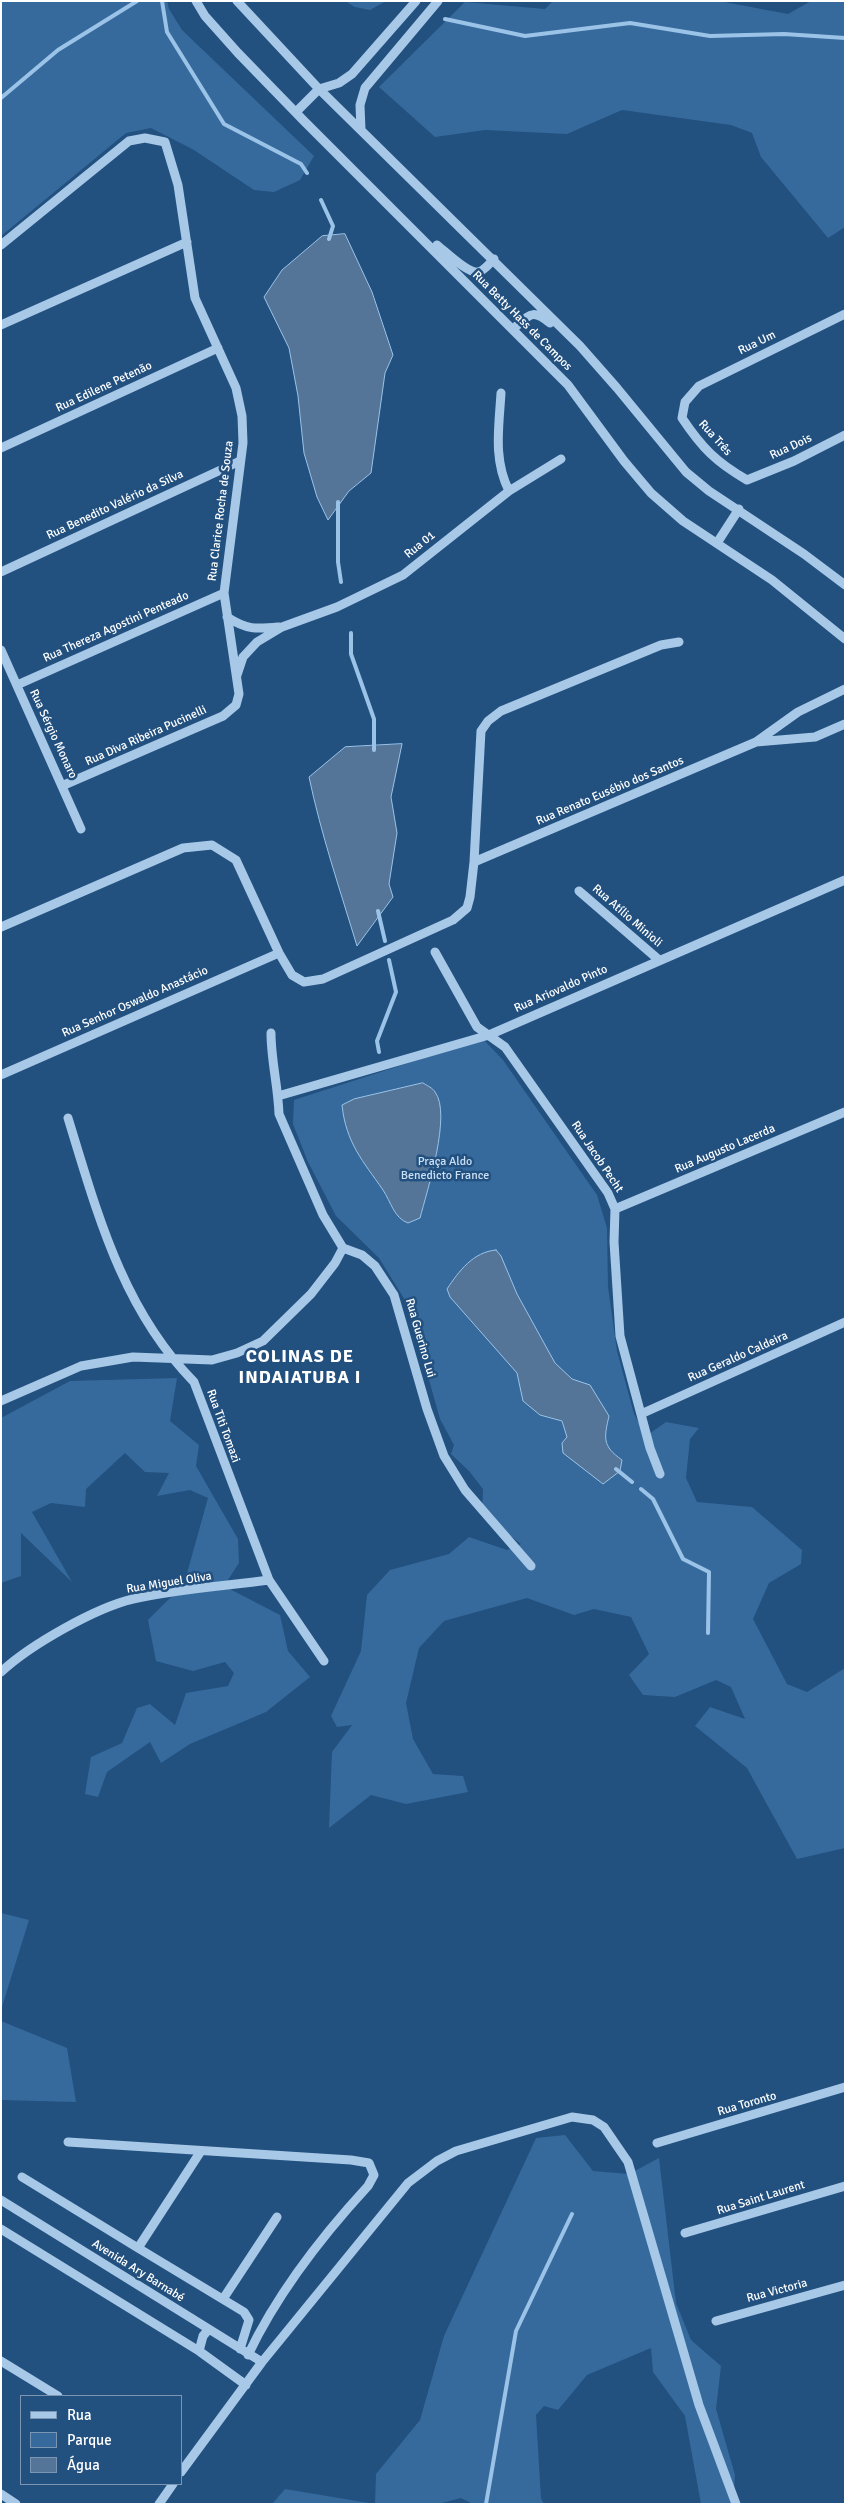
<!DOCTYPE html>
<html>
<head>
<meta charset="utf-8">
<style>
  body { margin:0 }
  #map { position:relative; width:846px; height:2505px; overflow:hidden; background:#22507f; font-family:Signika,sans-serif }
  canvas { display:block }
  .frame { position:absolute; inset:0; border:2px solid #fff; pointer-events:none }
  .legend { position:absolute; left:20px; top:2395px; width:162px; height:90px; box-sizing:border-box; background:#22507f; border:1px solid #7a96b2; margin:0; padding:6px 9px; list-style:none; font-size:15px; color:#fff }
  .legend li { display:flex; align-items:center; gap:10px; height:25px }
  .legend b { width:25px; border:1px solid #7a96b2 }
</style>
</head>
<body>
<div id="map">
<canvas width="846" height="2505"></canvas>
<div class="frame"></div>
<ul class="legend">
<li><b style="height:6px;background:#a7c8e7"></b>Rua</li>
<li><b style="height:14px;background:#366a9d"></b>Parque</li>
<li><b style="height:14px;background:#547598"></b>Água</li>
</ul>
</div>
<script>
const ctx = document.querySelector('canvas').getContext('2d');
ctx.lineJoin = 'round';
function paint(path, color) { ctx.fillStyle = color; ctx.fill(path, 'evenodd'); }
function stroke(path, color, width, dash) { ctx.strokeStyle = color; ctx.lineWidth = width; ctx.lineCap = dash ? 'butt' : 'round'; ctx.setLineDash(dash || []); ctx.stroke(path); }
function label(font, color, halo, rows, align = 'center') {
  ctx.font = font + ' Signika,sans-serif'; ctx.lineWidth = 5; ctx.setLineDash([]); ctx.textBaseline = 'middle'; ctx.strokeStyle = halo; ctx.fillStyle = color; for (const [text, x, y, turn = 0] of rows) {
    ctx.save(); ctx.translate(x, y); ctx.rotate((+turn || 0) * Math.PI / 180); ctx.textAlign = isNaN(turn) ? turn : align; if (halo) ctx.strokeText(text, 0, 0); ctx.fillText(text, 0, 0); ctx.restore();
  }
}
paint(new Path2D(`
  M 1,1 L 167,1 L 169,9 L 182,30 L 314,156 L 300,180 L 274,192 L 254,190 L 194,150 L 151,128 L 126,133 L 1,236 Z
  M 345,1 L 386,1 L 370,10 L 355,7 Z
  M 553,1 L 719,1 L 788,14 L 811,1 L 845,1 L 845,227 L 828,238 L 761,157 L 752,133 L 731,125 L 622,110 L 567,134 L 485,130 L 435,137 L 379,87 L 465,2 L 545,9 Z
  M 483,1039 L 503,1060 L 597,1195 L 607,1228 L 608,1287 L 617,1351 L 634,1414 L 646,1436 L 666,1422 L 699,1428 L 690,1439 L 686,1478 L 697,1502 L 752,1507 L 802,1550 L 801,1564 L 769,1583 L 753,1619 L 787,1684 L 807,1692 L 845,1668 L 845,1848 L 797,1859 L 747,1768 L 695,1726 L 710,1707 L 745,1719 L 731,1687 L 716,1680 L 675,1697 L 643,1695 L 629,1675 L 649,1654 L 631,1617 L 594,1609 L 574,1615 L 527,1598 L 444,1621 L 419,1648 L 406,1703 L 413,1739 L 433,1774 L 463,1776 L 468,1792 L 406,1804 L 371,1795 L 329,1828 L 332,1752 L 352,1725 L 337,1727 L 331,1716 L 361,1651 L 367,1595 L 390,1570 L 449,1554 L 469,1537 L 507,1550 L 521,1544 L 482,1514 L 483,1489 L 469,1471 L 451,1454 L 454,1445 L 440,1419 L 408,1305 L 379,1258 L 336,1216 L 308,1162 L 293,1124 L 294,1100 Z
  M 177,1378 L 170,1421 L 199,1445 L 196,1466 L 238,1539 L 239,1563 L 224,1586 L 280,1615 L 288,1651 L 310,1677 L 266,1712 L 190,1744 L 161,1763 L 150,1742 L 107,1772 L 98,1797 L 85,1794 L 91,1757 L 122,1743 L 137,1708 L 150,1704 L 175,1725 L 186,1693 L 228,1686 L 234,1673 L 225,1662 L 193,1671 L 156,1661 L 148,1620 L 184,1584 L 208,1498 L 190,1490 L 157,1496 L 169,1473 L 145,1472 L 125,1453 L 86,1489 L 85,1507 L 51,1503 L 32,1512 L 72,1582 L 21,1533 L 21,1576 L 1,1583 L 1,1418 L 70,1381 Z
  M 1,1913 L 29,1920 L 1,2010 Z
  M 1,2021 L 67,2048 L 76,2102 L 1,2100 Z
  M 565,2135 L 593,2171 L 629,2174 L 659,2158 L 676,2303 L 691,2340 L 721,2366 L 716,2409 L 735,2475 L 733,2504 L 701,2504 L 685,2416 L 653,2372 L 651,2348 L 587,2375 L 558,2410 L 544,2406 L 536,2415 L 541,2498 L 544,2504 L 473,2504 L 461,2498 L 438,2504 L 375,2504 L 376,2474 L 420,2420 L 444,2336 L 536,2138 Z
  M 285,2489 L 375,2504 L 272,2504 Z`), '#366a9d');
const water = new Path2D(`
  M 345,234 L 372,292 L 393,355 L 385,373 L 371,473 L 349,491 L 328,520 L 317,497 L 304,453 L 298,396 L 289,348 L 264,297 L 282,270 L 322,236 Z
  M 402,744 L 391,797 L 397,833 L 389,884 L 393,897 L 357,946 C 340,890 321,834 309,777 L 345,747 Z
  M 423,1083 C 426,1085 433,1088 435,1092 C 452,1114 427,1191 420,1218 L 408,1223 C 394,1218 391,1202 383,1190 C 363,1161 346,1143 342,1105 L 354,1099 Z
  M 496,1250 L 501,1256 L 517,1294 L 555,1363 L 572,1379 L 590,1385 L 609,1416 C 604,1438 602,1446 622,1460 L 620,1471 L 603,1484 L 563,1453 L 562,1443 L 567,1437 L 562,1421 L 540,1415 L 523,1401 L 517,1373 L 450,1297 L 447,1289 C 459,1271 473,1252 496,1250 Z`);
paint(water, '#547598');
stroke(water, '#9bc3e8', 1);
stroke(new Path2D(`
  M 162,1 L 167,32 L 224,124 L 301,164 L 307,173
  M 445,19 L 525,36 L 630,23 L 710,36 L 784,34 L 845,38
  M 1,98 L 58,50 L 137,1
  M 321,200 L 333,226 L 329,239
  M 338,502 L 338,562 L 341,582
  M 351,633 L 351,654 L 374,719 L 374,750
  M 378,911 L 385,941
  M 379,1052 L 377,1041 L 396,992 L 389,960
  M 616,1469 L 632,1482
  M 641,1489 L 653,1499 L 683,1559 L 709,1572 L 708,1633
  M 486,2504 L 516,2331 L 572,2214`), '#9bc3e8', 4);
stroke(new Path2D(`
  M 196,1 L 205,16 L 238,53 L 304,121 L 568,385 L 624,461 L 651,493 L 683,521 L 772,580 L 845,639
  M 237,1 L 319,89 L 580,346 L 617,388 L 686,472 L 709,491 L 804,554 L 845,585
  M 296,112 L 319,89 L 339,83 L 352,74 L 416,1
  M 361,130 L 360,105 L 365,88 L 438,1
  M 1,245 L 129,141 L 145,138 L 165,142 L 178,185 L 195,298 L 236,388 L 242,416 L 243,443 L 224,593 L 239,694 L 236,705 L 223,716 L 64,785
  M 437,245 C 446,252 468,274 478,272 C 484,271 489,264 494,259
  M 845,314 L 699,386 L 685,402 L 682,418 C 702,448 716,462 747,480 L 794,461 L 845,435
  M 1,325 L 187,242
  M 513,329 C 530,315 531,308 550,323
  M 501,393 C 499,427 493,459 509,491
  M 1,448 L 218,348
  M 717,543 L 739,509
  M 1,572 L 240,461
  M 227,617 C 247,630 256,629 279,627
  M 1,650 L 81,829
  M 237,675 L 243,657 L 257,642 L 282,627 L 337,607 L 403,575 L 509,491 L 561,459
  M 17,685 L 224,593
  M 756,742 L 815,737 L 845,724
  M 474,862 L 756,742 L 798,712 L 845,689
  M 579,891 L 659,960
  M 1,927 L 183,848 L 212,845 L 236,860 L 279,953 L 292,975 L 304,982 L 323,979 L 453,920 L 467,908 L 470,897 L 474,862 L 481,731 L 488,721 L 501,711 L 661,645 L 679,642
  M 435,952 L 477,1027 L 505,1047 L 608,1193 L 615,1209 L 614,1242 L 620,1336 L 650,1448 L 660,1474
  M 271,1033 C 271,1060 278,1086 279,1114 L 323,1215 L 343,1248 L 362,1255 L 375,1266 L 394,1295 L 427,1409 L 444,1456 L 465,1490 L 531,1566
  M 1,1075 L 279,953
  M 278,1096 L 489,1035 L 845,880
  M 68,1118 C 97,1212 122,1309 194,1382 L 269,1580 L 324,1661
  M 615,1209 L 845,1112
  M 1,1401 L 81,1366 L 133,1357 L 212,1360 L 237,1353 L 263,1341 L 311,1294 L 335,1263 L 343,1248
  M 641,1414 L 845,1322
  M 1,1672 C 30,1645 95,1608 133,1599 C 177,1589 224,1586 269,1580
  M 68,2142 L 351,2160 L 369,2163 L 374,2175 L 368,2186 C 321,2237 278,2292 248,2355
  M 657,2143 L 845,2087
  M 201,2151 L 138,2248 L 244,2312 L 249,2320 L 240,2349
  M 22,2177 L 138,2248
  M 1,2200 L 262,2362
  M 1,2229 L 199,2351 L 246,2385
  M 685,2233 L 845,2186
  M 223,2299 L 277,2217
  M 716,2321 L 845,2285
  M 199,2351 L 203,2336 L 208,2330
  M 1,2361 L 58,2396
  M 181,2472 L 262,2362 L 408,2183 L 437,2161 L 456,2151 L 572,2117 L 593,2120 L 604,2127 L 628,2162 L 699,2405 L 736,2504
  M 1,2494 L 16,2504
  M 159,2504 L 173,2484`), '#a7c8e7', 9);
label('12px', '#fff', '#22507f', [
  ["Rua Betty Hass de Campos",522,321,45],
  ["Rua Um",757,343,-26],
  ["Rua Edilene Petenão",104,387,-25],
  ["Rua Três",715,438,48],
  ["Rua Dois",791,447,-25],
  ["Rua Benedito Valério da Silva",115,505,-25],
  ["Rua Clarice Rocha de Souza",221,511,-83],
  ["Rua 01",420,545,-39],
  ["Rua Thereza Agostini Penteado",116,627,-24],
  ["Rua Sérgio Monaro",53,734,65],
  ["Rua Diva Ribeira Pucinelli",146,736,-24],
  ["Rua Renato Eusébio dos Santos",610,791,-23],
  ["Rua Atílio Minioli",627,916,41],
  ["Rua Ariovaldo Pinto",561,989,-24],
  ["Rua Senhor Oswaldo Anastácio",135,1002,-24],
  ["Rua Augusto Lacerda",725,1149,-23],
  ["Rua Jacob Pecht",597,1157,56],
  ["Rua Guerino Lui",420,1338,74],
  ["Rua Geraldo Caldeira",738,1357,-24],
  ["Rua Titi Tomazi",223,1426,70],
  ["Rua Miguel Oliva",169,1583,-9],
  ["Rua Toronto",747,2104,-16],
  ["Rua Saint Laurent",761,2198,-17],
  ["Avenida Ary Barnabé",138,2271,32],
  ["Rua Victoria",777,2291,-15]
]);
label('12px', '#cbe0f5', '#22507f', [
  ["Praça Aldo",445,1162],
  ["Benedicto France",445,1176]
]);
ctx.letterSpacing = '1px';
label('bold 18px', '#fff', '#22507f', [
  ["COLINAS DE",300,1357],
  ["INDAIATUBA I",300,1378]
]);
ctx.letterSpacing = '0px';
</script>
</body>
</html>
